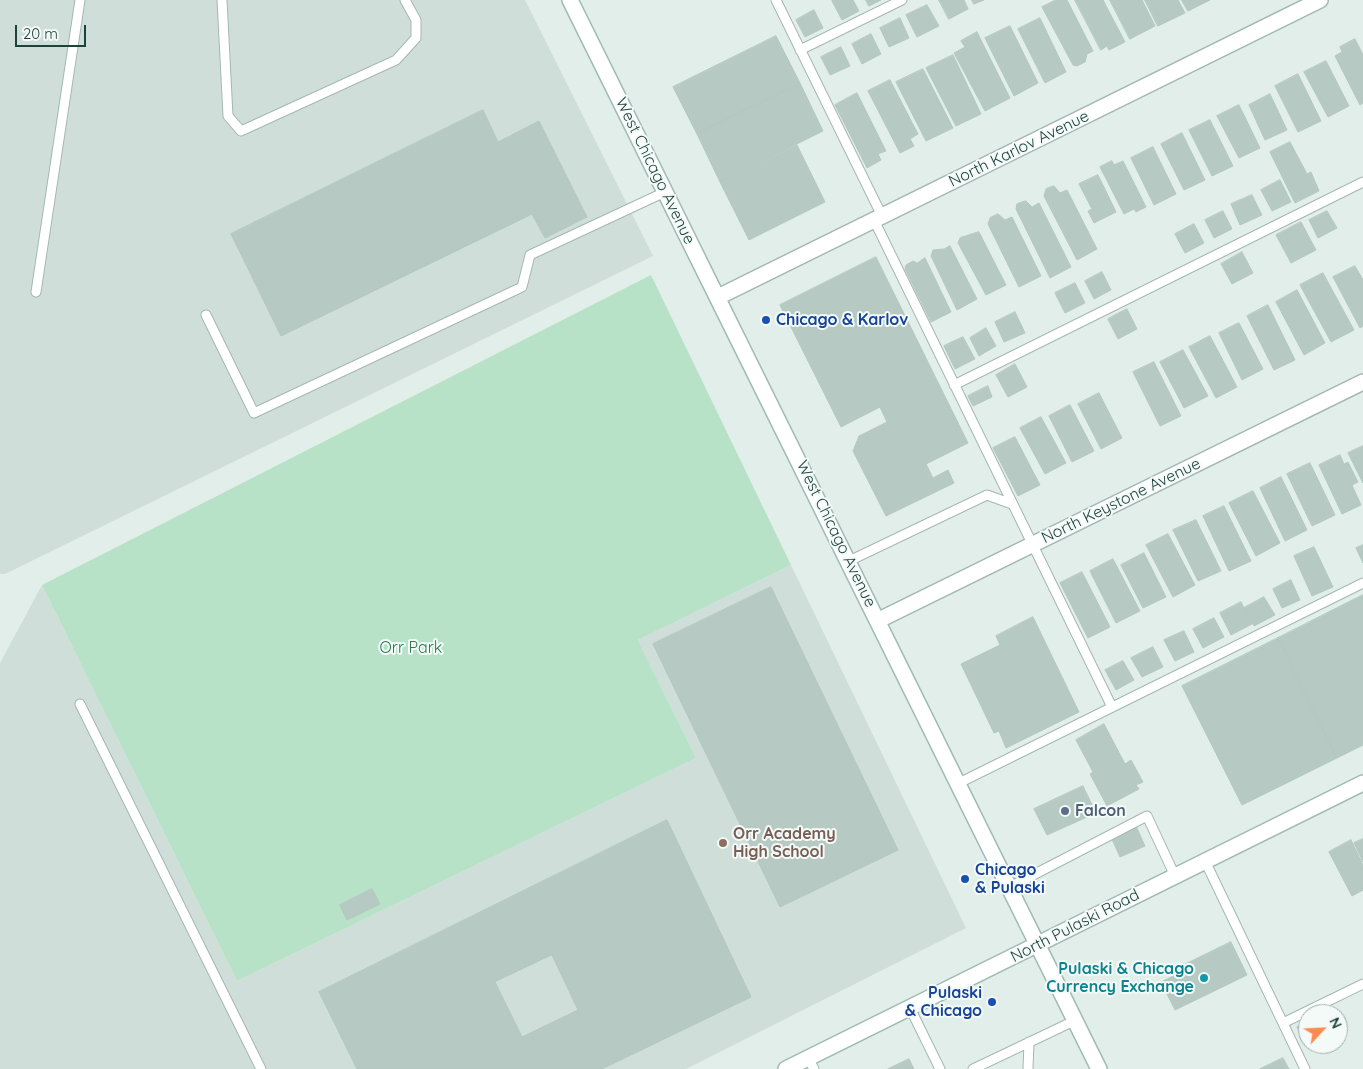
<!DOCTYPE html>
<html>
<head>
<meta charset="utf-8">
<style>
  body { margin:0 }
  #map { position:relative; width:1363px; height:1069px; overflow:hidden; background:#e2eee9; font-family:Quicksand,sans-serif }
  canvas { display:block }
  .north { position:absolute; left:1298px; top:1004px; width:50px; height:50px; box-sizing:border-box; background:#f3faf7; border:1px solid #9eb0ac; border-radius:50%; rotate:65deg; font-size:14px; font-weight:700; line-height:20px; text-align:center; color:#1f413b }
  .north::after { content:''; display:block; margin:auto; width:18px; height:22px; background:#ff894f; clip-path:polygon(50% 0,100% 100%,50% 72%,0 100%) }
  .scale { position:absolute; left:15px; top:25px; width:71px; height:22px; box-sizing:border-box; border:2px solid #1f413b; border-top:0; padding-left:6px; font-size:15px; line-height:18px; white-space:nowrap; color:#1f413b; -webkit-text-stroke:4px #f3faf7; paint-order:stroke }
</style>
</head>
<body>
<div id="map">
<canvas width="1363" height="1069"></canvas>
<div class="north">N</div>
<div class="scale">20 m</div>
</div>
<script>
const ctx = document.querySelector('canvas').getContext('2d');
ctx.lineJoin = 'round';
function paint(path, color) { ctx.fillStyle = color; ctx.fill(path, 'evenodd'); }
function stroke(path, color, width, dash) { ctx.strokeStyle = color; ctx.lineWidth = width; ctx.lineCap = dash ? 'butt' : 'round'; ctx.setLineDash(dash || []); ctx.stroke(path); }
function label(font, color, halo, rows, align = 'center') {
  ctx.font = font + ' Quicksand,sans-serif'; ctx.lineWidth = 4; ctx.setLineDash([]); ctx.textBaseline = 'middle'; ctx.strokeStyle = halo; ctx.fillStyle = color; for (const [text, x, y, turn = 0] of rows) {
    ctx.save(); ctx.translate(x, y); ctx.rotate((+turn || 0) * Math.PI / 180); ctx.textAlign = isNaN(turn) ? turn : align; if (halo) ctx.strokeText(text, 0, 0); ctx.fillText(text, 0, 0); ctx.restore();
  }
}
paint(new Path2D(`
  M 0,0 L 525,0 L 653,256 L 5,574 L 0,574 Z
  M 791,565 L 966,928 L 686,1069 L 0,1069 L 0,663 L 42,585 L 237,981 L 696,758 L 638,640 Z`), '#d0ded9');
paint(new Path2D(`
  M 651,275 L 791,565 L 638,640 L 696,758 L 237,981 L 42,585 Z`), '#b8e2c7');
const building = new Path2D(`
  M 835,0 L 853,0 L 859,11 L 842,20 L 832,1 Z
  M 866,0 L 881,0 L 869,6 Z
  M 939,0 L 964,0 L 968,9 L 949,19 Z
  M 972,0 L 984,0 L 974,4 Z
  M 1056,0 L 1067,0 L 1093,51 L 1087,54 L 1085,62 L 1077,66 L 1073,65 L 1042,7 Z
  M 1075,0 L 1103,0 L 1125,42 L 1109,50 L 1107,46 L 1101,50 Z
  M 1110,0 L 1142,0 L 1155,26 L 1130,39 Z
  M 1145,0 L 1178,0 L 1185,13 L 1158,26 Z
  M 1182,0 L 1210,0 L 1188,11 Z
  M 927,5 L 939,26 L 917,37 L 906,15 Z
  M 814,10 L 823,28 L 805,37 L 796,20 Z
  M 900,18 L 909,38 L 889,47 L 880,28 Z
  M 1040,18 L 1066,72 L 1045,83 L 1018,29 Z
  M 1010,26 L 1038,83 L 1014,96 L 985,38 Z
  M 977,32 L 1010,98 L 985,111 L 954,53 L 965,47 L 961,41 Z
  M 871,34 L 881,54 L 862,64 L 852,44 Z
  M 776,36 L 800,83 L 697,134 L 673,87 Z
  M 1355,39 L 1363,55 L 1363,103 L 1360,105 L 1335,56 L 1342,52 L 1340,47 Z
  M 841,47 L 850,66 L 830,75 L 821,57 Z
  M 953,55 L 981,114 L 956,126 L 926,68 Z
  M 1326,61 L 1349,106 L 1328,117 L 1304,72 Z
  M 923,69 L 953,128 L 926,141 L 896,82 Z
  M 1298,74 L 1321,121 L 1298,132 L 1275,86 Z
  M 890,80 L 918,134 L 910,139 L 914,146 L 900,153 L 868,91 Z
  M 800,83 L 823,131 L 720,182 L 697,134 Z
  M 857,93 L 886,151 L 878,154 L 881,160 L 867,168 L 835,105 Z
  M 1270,94 L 1287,130 L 1265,140 L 1249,105 Z
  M 1239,105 L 1260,148 L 1239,158 L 1217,116 Z
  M 483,110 L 498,142 L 539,121 L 587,217 L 545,238 L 532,214 L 281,336 L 231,234 Z
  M 1210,120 L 1233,166 L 1212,176 L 1189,130 Z
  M 1182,133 L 1205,180 L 1184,190 L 1161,144 Z
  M 1290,142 L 1307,174 L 1311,172 L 1319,191 L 1295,203 L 1270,152 Z
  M 797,145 L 825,202 L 749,240 L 720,182 Z
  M 1153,147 L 1176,194 L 1154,205 L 1131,158 Z
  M 1112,161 L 1114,165 L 1123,161 L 1146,207 L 1136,212 L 1134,209 L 1124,214 L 1100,167 Z
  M 1098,175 L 1116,212 L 1094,223 L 1088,211 L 1092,209 L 1079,184 Z
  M 1280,180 L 1291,202 L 1272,211 L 1261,190 Z
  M 1054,186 L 1060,193 L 1067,190 L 1097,249 L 1077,260 L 1044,196 L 1046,189 Z
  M 1252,195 L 1262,215 L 1240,225 L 1231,204 Z
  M 1026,201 L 1032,207 L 1039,203 L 1071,267 L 1050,278 L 1016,209 L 1017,204 Z
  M 1223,211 L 1232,229 L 1214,238 L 1205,220 Z
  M 1327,211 L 1337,228 L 1318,238 L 1309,220 Z
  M 998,214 L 1005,220 L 1012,217 L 1041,276 L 1019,287 L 988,224 L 990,218 Z
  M 1301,222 L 1316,250 L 1291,263 L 1276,235 Z
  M 1194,224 L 1204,243 L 1185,253 L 1175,234 Z
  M 979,232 L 1006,285 L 986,295 L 958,243 L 960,238 Z
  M 950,246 L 977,299 L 957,310 L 931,256 L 933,250 L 944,249 Z
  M 1242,252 L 1253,273 L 1232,284 L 1221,264 Z
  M 876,257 L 968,443 L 926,464 L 933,478 L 948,470 L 954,483 L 886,516 L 853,451 L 859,436 L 887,422 L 880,407 L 841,427 L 780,305 Z
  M 925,258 L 951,312 L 931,322 L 905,269 L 906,265 L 913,261 L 917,263 Z
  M 1355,266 L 1363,280 L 1363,326 L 1360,328 L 1333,277 Z
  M 1102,272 L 1111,290 L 1094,299 L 1085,281 Z
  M 1323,273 L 1354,330 L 1331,342 L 1300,285 Z
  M 1075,283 L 1085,303 L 1065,313 L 1055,293 Z
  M 1297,290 L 1325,343 L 1304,355 L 1276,302 Z
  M 1268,305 L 1295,360 L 1274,370 L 1247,316 Z
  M 1127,309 L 1137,329 L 1118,339 L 1108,319 Z
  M 1015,312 L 1025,333 L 1004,342 L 995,322 Z
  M 1239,323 L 1263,369 L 1242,380 L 1219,333 Z
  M 986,328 L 996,346 L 979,356 L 970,338 Z
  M 1210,336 L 1237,387 L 1216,398 L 1189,347 Z
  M 963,337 L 975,359 L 955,369 L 944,346 Z
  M 1183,350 L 1208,396 L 1184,408 L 1160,362 Z
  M 1154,362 L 1181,416 L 1160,426 L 1133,372 Z
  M 1015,364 L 1027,387 L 1008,397 L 996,375 Z
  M 988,386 L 992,397 L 973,406 L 968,396 Z
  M 1099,393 L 1122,438 L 1101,449 L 1078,404 Z
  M 1070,405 L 1094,451 L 1072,462 L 1049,416 Z
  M 1041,417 L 1066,463 L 1045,474 L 1020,428 Z
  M 1015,437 L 1040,485 L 1018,496 L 993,448 Z
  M 1363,446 L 1363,483 L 1348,453 Z
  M 1340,455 L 1344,464 L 1348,462 L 1358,482 L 1352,485 L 1361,505 L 1342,514 L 1319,465 Z
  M 1310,463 L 1335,515 L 1312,526 L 1287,474 Z
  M 1281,477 L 1307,530 L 1285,541 L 1260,488 Z
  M 1253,491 L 1280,543 L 1256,556 L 1229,503 Z
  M 1224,506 L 1251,561 L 1229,571 L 1203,516 Z
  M 1196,520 L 1221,571 L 1198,581 L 1173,530 Z
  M 1168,534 L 1195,585 L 1173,597 L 1146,545 Z
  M 1363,545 L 1363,563 L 1356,548 Z
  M 1314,547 L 1333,587 L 1312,596 L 1294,556 Z
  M 1144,553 L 1166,597 L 1143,608 L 1121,565 Z
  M 1113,559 L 1140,611 L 1116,623 L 1090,571 Z
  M 1082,572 L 1110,627 L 1088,638 L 1060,583 Z
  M 1291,580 L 1300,600 L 1282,608 L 1273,589 Z
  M 771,587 L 898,850 L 780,907 L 653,644 Z
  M 1363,595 L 1363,745 L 1337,758 L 1278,638 Z
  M 1264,597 L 1275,615 L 1254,626 L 1244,608 Z
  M 1241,602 L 1252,624 L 1231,635 L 1220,613 Z
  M 1033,617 L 1079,712 L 1006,748 L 999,731 L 994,733 L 961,664 L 1000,645 L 996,636 Z
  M 1214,618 L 1224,637 L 1203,648 L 1193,629 Z
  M 1184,631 L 1194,652 L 1175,661 L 1164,640 Z
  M 1278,638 L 1337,758 L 1242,805 L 1182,686 Z
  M 1153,647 L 1163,667 L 1142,677 L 1131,658 Z
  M 1123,661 L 1134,680 L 1116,690 L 1105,670 Z
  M 1104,724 L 1125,764 L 1131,760 L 1143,782 L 1136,785 L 1139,789 L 1107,806 L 1090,774 L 1093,772 L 1076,740 Z
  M 1083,786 L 1096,813 L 1047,835 L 1034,809 Z
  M 667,820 L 751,997 L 602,1069 L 357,1069 L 319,992 ZM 552,955 L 578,1010 L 522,1037 L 495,982 Z
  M 1136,826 L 1145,846 L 1120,857 L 1111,837 Z
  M 1363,839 L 1363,862 L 1354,843 Z
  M 1351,840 L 1363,865 L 1363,890 L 1352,896 L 1329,852 Z
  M 372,889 L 380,904 L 347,920 L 340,905 Z
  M 1231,942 L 1247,975 L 1175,1010 L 1161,982 L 1184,971 L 1184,965 Z
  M 1308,1022 L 1308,1038 L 1303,1040 L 1297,1027 Z
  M 1283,1058 L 1289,1069 L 1260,1069 Z
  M 909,1059 L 914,1069 L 888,1069 Z`);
paint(building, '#b7c9c3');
stroke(building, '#b3c8c1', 1);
const service = new Path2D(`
  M 222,0 L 228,116 L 241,131 L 396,60 L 416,38 L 416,20 L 405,0
  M 776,0 L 882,216
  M 800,50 L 902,0
  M 874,220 L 1112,707
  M 36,292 L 80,0
  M 206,315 L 254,413 L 522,287 L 530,255 L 665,192
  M 954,385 L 1363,182
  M 849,561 L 987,495 L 1012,504
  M 80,704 L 261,1069
  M 959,783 L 1363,583
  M 1205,861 L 1305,1069
  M 1010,887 L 1147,816 L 1175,876
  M 910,1008 L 940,1069
  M 1283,1023 L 1363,984
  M 808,1058 L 814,1069
  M 973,1069 L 1076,1020
  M 1028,1069 L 1029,1042`);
const minor = new Path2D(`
  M 718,297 L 1320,0
  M 879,620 L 1363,382`);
const secondary = new Path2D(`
  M 570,0 L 1099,1069
  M 786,1069 L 1363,783`);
stroke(service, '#a4b7b1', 11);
stroke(minor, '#a4b7b1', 18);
stroke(secondary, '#9fbbb3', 18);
stroke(service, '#fff', 9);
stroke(minor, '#fff', 15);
stroke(secondary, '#fff', 15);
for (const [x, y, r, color] of [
  [766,320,5,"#1a4fb4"],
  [1065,811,5,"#5c6f8a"],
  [723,843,5,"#8d6e63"],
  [965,879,5,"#1a4fb4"],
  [1204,978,5,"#0f9aa8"],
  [992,1002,5,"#1a4fb4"]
]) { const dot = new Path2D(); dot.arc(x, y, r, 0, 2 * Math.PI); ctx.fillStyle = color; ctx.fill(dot); stroke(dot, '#f3faf7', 2); }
label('16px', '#1f413b', '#f3faf7', [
  ["North Karlov Avenue",1019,149,-26],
  ["West Chicago Avenue",655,171,64],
  ["North Keystone Avenue",1121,501,-26],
  ["West Chicago Avenue",836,534,64],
  ["North Pulaski Road",1075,926,-27]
]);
label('bold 16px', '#164399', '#f3faf7', [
  ["Chicago & Karlov",776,320],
  ["Chicago",975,870],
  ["& Pulaski",975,888],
  ["Pulaski",982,993,"right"],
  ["& Chicago",982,1011,"right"]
], 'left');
label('16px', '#247d4e', '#f3faf7', [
  ["Orr Park",411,648]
]);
label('bold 16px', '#4e5e75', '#f3faf7', [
  ["Falcon",1075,811]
], 'left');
label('bold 16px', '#785e54', '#f3faf7', [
  ["Orr Academy",733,834],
  ["High School",733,852]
], 'left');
label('bold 16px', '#0d838f', '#f3faf7', [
  ["Pulaski & Chicago",1194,969],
  ["Currency Exchange",1194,987]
], 'right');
</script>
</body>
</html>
